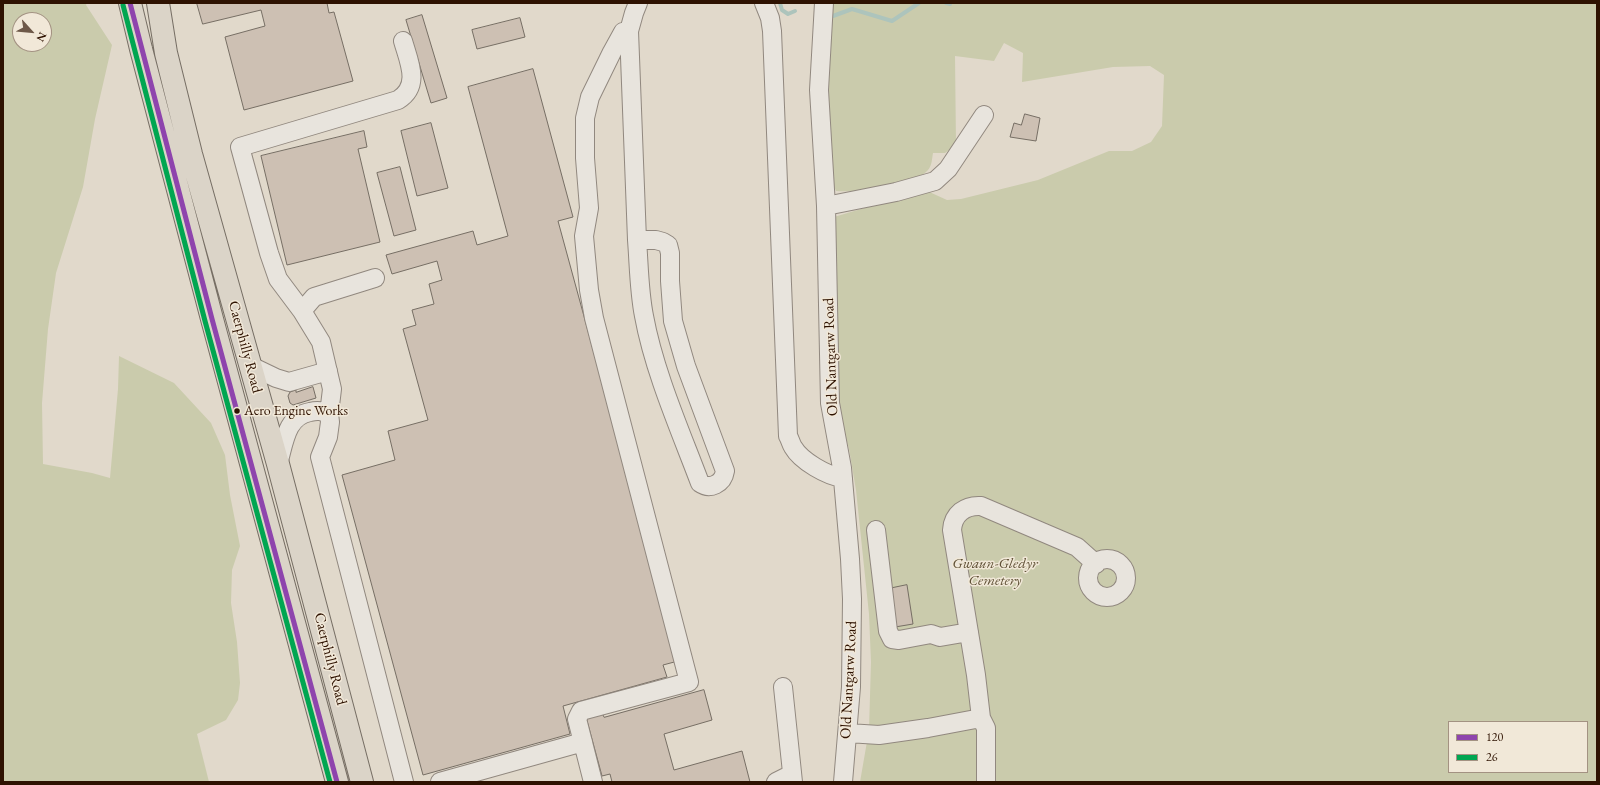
<!DOCTYPE html>
<html>
<head>
<meta charset="utf-8">
<style>
  body { margin:0 }
  #map { position:relative; width:1600px; height:785px; overflow:hidden; background:#e1d9cb; font-family:"EB Garamond",serif }
  canvas { display:block }
  .frame { position:absolute; inset:0; border:4px solid #2e1201; pointer-events:none }
  .legend { position:absolute; left:1448px; top:721px; width:140px; height:52px; box-sizing:border-box; background:#f1e8d8; border:1px solid #a39282; margin:0; padding:5px 7px; list-style:none; font-size:12px; color:#2e1201 }
  .legend li { display:flex; align-items:center; gap:8px; height:20px }
  .legend b { width:20px; border:1px solid #a39282 }
  .north { position:absolute; left:12px; top:12px; width:40px; height:40px; box-sizing:border-box; background:#f1e8d8; border:1px solid #a39282; border-radius:50%; rotate:117deg; font-size:11px; font-weight:700; line-height:16px; text-align:center; color:#2e1201 }
  .north::after { content:''; display:block; margin:auto; width:14px; height:18px; background:#6d5848; clip-path:polygon(50% 0,100% 100%,50% 72%,0 100%) }
</style>
</head>
<body>
<div id="map">
<canvas width="1600" height="785"></canvas>
<div class="frame"></div>
<ul class="legend">
<li><b style="height:5px;background:#8e44ad"></b>120</li>
<li><b style="height:5px;background:#00a651"></b>26</li>
</ul>
<div class="north">N</div>
</div>
<script>
const ctx = document.querySelector('canvas').getContext('2d');
ctx.lineJoin = 'round';
function paint(path, color) { ctx.fillStyle = color; ctx.fill(path, 'evenodd'); }
function stroke(path, color, width, dash) { ctx.strokeStyle = color; ctx.lineWidth = width; ctx.lineCap = dash ? 'butt' : 'round'; ctx.setLineDash(dash || []); ctx.stroke(path); }
function label(font, color, halo, rows, align = 'center') {
  ctx.font = font + ' "EB Garamond",serif'; ctx.lineWidth = 3; ctx.setLineDash([]); ctx.textBaseline = 'middle'; ctx.strokeStyle = halo; ctx.fillStyle = color; for (const [text, x, y, turn = 0] of rows) {
    ctx.save(); ctx.translate(x, y); ctx.rotate((+turn || 0) * Math.PI / 180); ctx.textAlign = isNaN(turn) ? turn : align; if (halo) ctx.strokeText(text, 0, 0); ctx.fillText(text, 0, 0); ctx.restore();
  }
}
paint(new Path2D(`
  M 3,3 L 87,3 L 86,5 L 112,45 L 95,119 L 83,187 L 56,273 L 48,329 L 42,403 L 43,464 L 92,473 L 110,478 L 118,389 L 119,356 L 174,383 L 211,423 L 225,455 L 230,495 L 240,546 L 232,570 L 231,603 L 237,642 L 240,683 L 238,700 L 226,720 L 197,734 L 209,782 L 3,782 ZM 20,20 L 44,20 L 44,44 L 20,44 Z
  M 833,3 L 1597,3 L 1597,782 L 860,782 L 869,730 L 871,662 L 869,614 L 856,490 L 849,449 L 839,412 L 835,360 L 834,217 L 925,190 L 947,200 L 961,199 L 1038,180 L 1109,151 L 1132,151 L 1151,142 L 1162,126 L 1164,75 L 1150,66 L 1113,67 L 1022,82 L 1023,53 L 1004,43 L 994,61 L 955,56 L 956,145 L 945,153 L 933,153 C 932,158 932,166 928,170 C 915,186 857,193 836,191 L 832,182 L 826,88 ZM 1449,722 L 1587,722 L 1587,772 L 1449,772 Z`), '#cacbac');
stroke(new Path2D(`
  M 780,3 L 782,10 L 788,14 L 795,11
  M 946,3 L 950,4
  M 833,16 L 852,9 L 892,21 L 919,3`), '#adc4bc', 4);
const building = new Path2D(`
  M 197,3 L 327,3 L 329,13 L 334,12 L 353,81 L 244,110 L 225,37 L 265,26 L 261,10 L 203,24 Z
  M 422,15 L 447,98 L 431,103 L 406,20 Z
  M 520,18 L 525,37 L 477,49 L 472,30 Z
  M 533,69 L 573,217 L 558,221 L 678,661 L 663,665 L 667,677 L 563,706 L 570,734 L 423,775 L 342,475 L 395,460 L 388,431 L 428,420 L 403,329 L 416,325 L 412,310 L 434,304 L 429,284 L 442,280 L 437,261 L 392,274 L 386,255 L 473,231 L 477,245 L 508,236 L 468,87 Z
  M 1025,114 L 1040,118 L 1036,141 L 1010,137 L 1014,123 L 1021,125 Z
  M 431,123 L 448,188 L 417,196 L 401,131 Z
  M 364,131 L 367,147 L 358,149 L 380,242 L 287,265 L 261,156 Z
  M 400,167 L 416,230 L 394,236 L 377,173 Z
  M 313,387 L 316,398 L 293,405 L 290,403 L 288,396 L 290,392 L 296,390 L 296,392 Z
  M 907,585 L 913,624 L 895,627 L 888,589 Z
  M 704,690 L 712,720 L 664,734 L 674,770 L 742,751 L 750,782 L 612,782 L 610,774 L 602,776 L 586,717 L 602,713 L 604,717 Z`);
paint(building, '#cdc0b3');
stroke(building, '#766e64', 1);
const minor = new Path2D(`
  M 764,3 L 770,18 L 772,31 L 788,436 C 790,439 791,444 793,447 C 801,461 827,476 843,478
  M 824,3 L 819,90 L 826,206 L 830,403 L 842,468 L 850,559 L 852,599 L 851,687 L 843,782
  M 403,41 C 409,62 421,86 398,100 L 240,147 L 269,253 L 278,279 L 302,311 L 321,342 L 332,389 L 329,414 L 330,422 L 328,437 L 320,457 L 404,782
  M 826,206 L 896,192 L 935,181 L 948,169 L 984,115
  M 637,240 C 639,265 639,291 644,316 C 654,371 680,430 700,483 C 710,490 723,484 725,471 L 686,366 L 673,321 L 670,281 L 670,253 L 668,245 L 663,242 L 656,240 L 637,240 L 629,31 L 634,13 L 638,3
  M 302,311 L 314,297 L 375,278
  M 251,366 L 276,378 L 289,382 L 328,371
  M 278,464 C 284,444 286,416 310,412 C 318,410 322,411 329,414
  M 876,530 L 888,631 L 892,639 L 899,640 L 931,634 L 940,637 L 969,632
  M1088 578a19 19 0 1 1 38 0a19 19 0 1 1-38 0Z
  M 783,687 L 793,782
  M 848,733 L 879,735 L 928,728 L 981,718
  M 440,782 L 583,742
  M 593,782 L 577,719 L 581,711 L 689,682 L 594,318 L 589,290 L 584,236 L 589,208 L 585,158 L 585,118 L 590,97 L 612,52 L 623,32 L 629,31
  M 776,782 L 792,774
  M 986,782 L 986,728 L 981,718 L 976,675 L 952,530 C 953,514 965,505 981,506 L 1077,547 L 1096,564`);
const major = new Path2D(`
  M 130,3 L 141,49 L 212,319 L 337,782
  M 158,3 L 166,53 L 191,154 L 278,464 L 362,782`);
stroke(minor, '#91887f', 20);
stroke(major, '#766e64', 24);
stroke(minor, '#e8e4dd', 18);
stroke(major, '#dbd4c8', 22);
stroke(new Path2D(`
  M 130,3 L 212,319 L 337,782`), '#8e44ad', 5);
stroke(new Path2D(`
  M 123,5 L 205,321 L 330,782`), '#00a651', 5);
for (const [x, y, r, color] of [
  [237,411,3.5,"#2e1201"]
]) { const dot = new Path2D(); dot.arc(x, y, r, 0, 2 * Math.PI); ctx.fillStyle = color; ctx.fill(dot); stroke(dot, '#f1e8d8', 1.5); }
label('14px', '#2e1201', '#f1e8d8', [
  ["Aero Engine Works",244,411]
], 'left');
label('15px', '#2e1201', '#f1e8d8', [
  ["Caerphilly Road",245,347,75],
  ["Old Nantgarw Road",831,357,-92],
  ["Caerphilly Road",330,659,76],
  ["Old Nantgarw Road",849,680,-87]
]);
label('italic 15px', '#5e4f34', '#f1e8d8', [
  ["Gwaun-Gledyr",995,564],
  ["Cemetery",995,581]
]);
</script>
</body>
</html>
